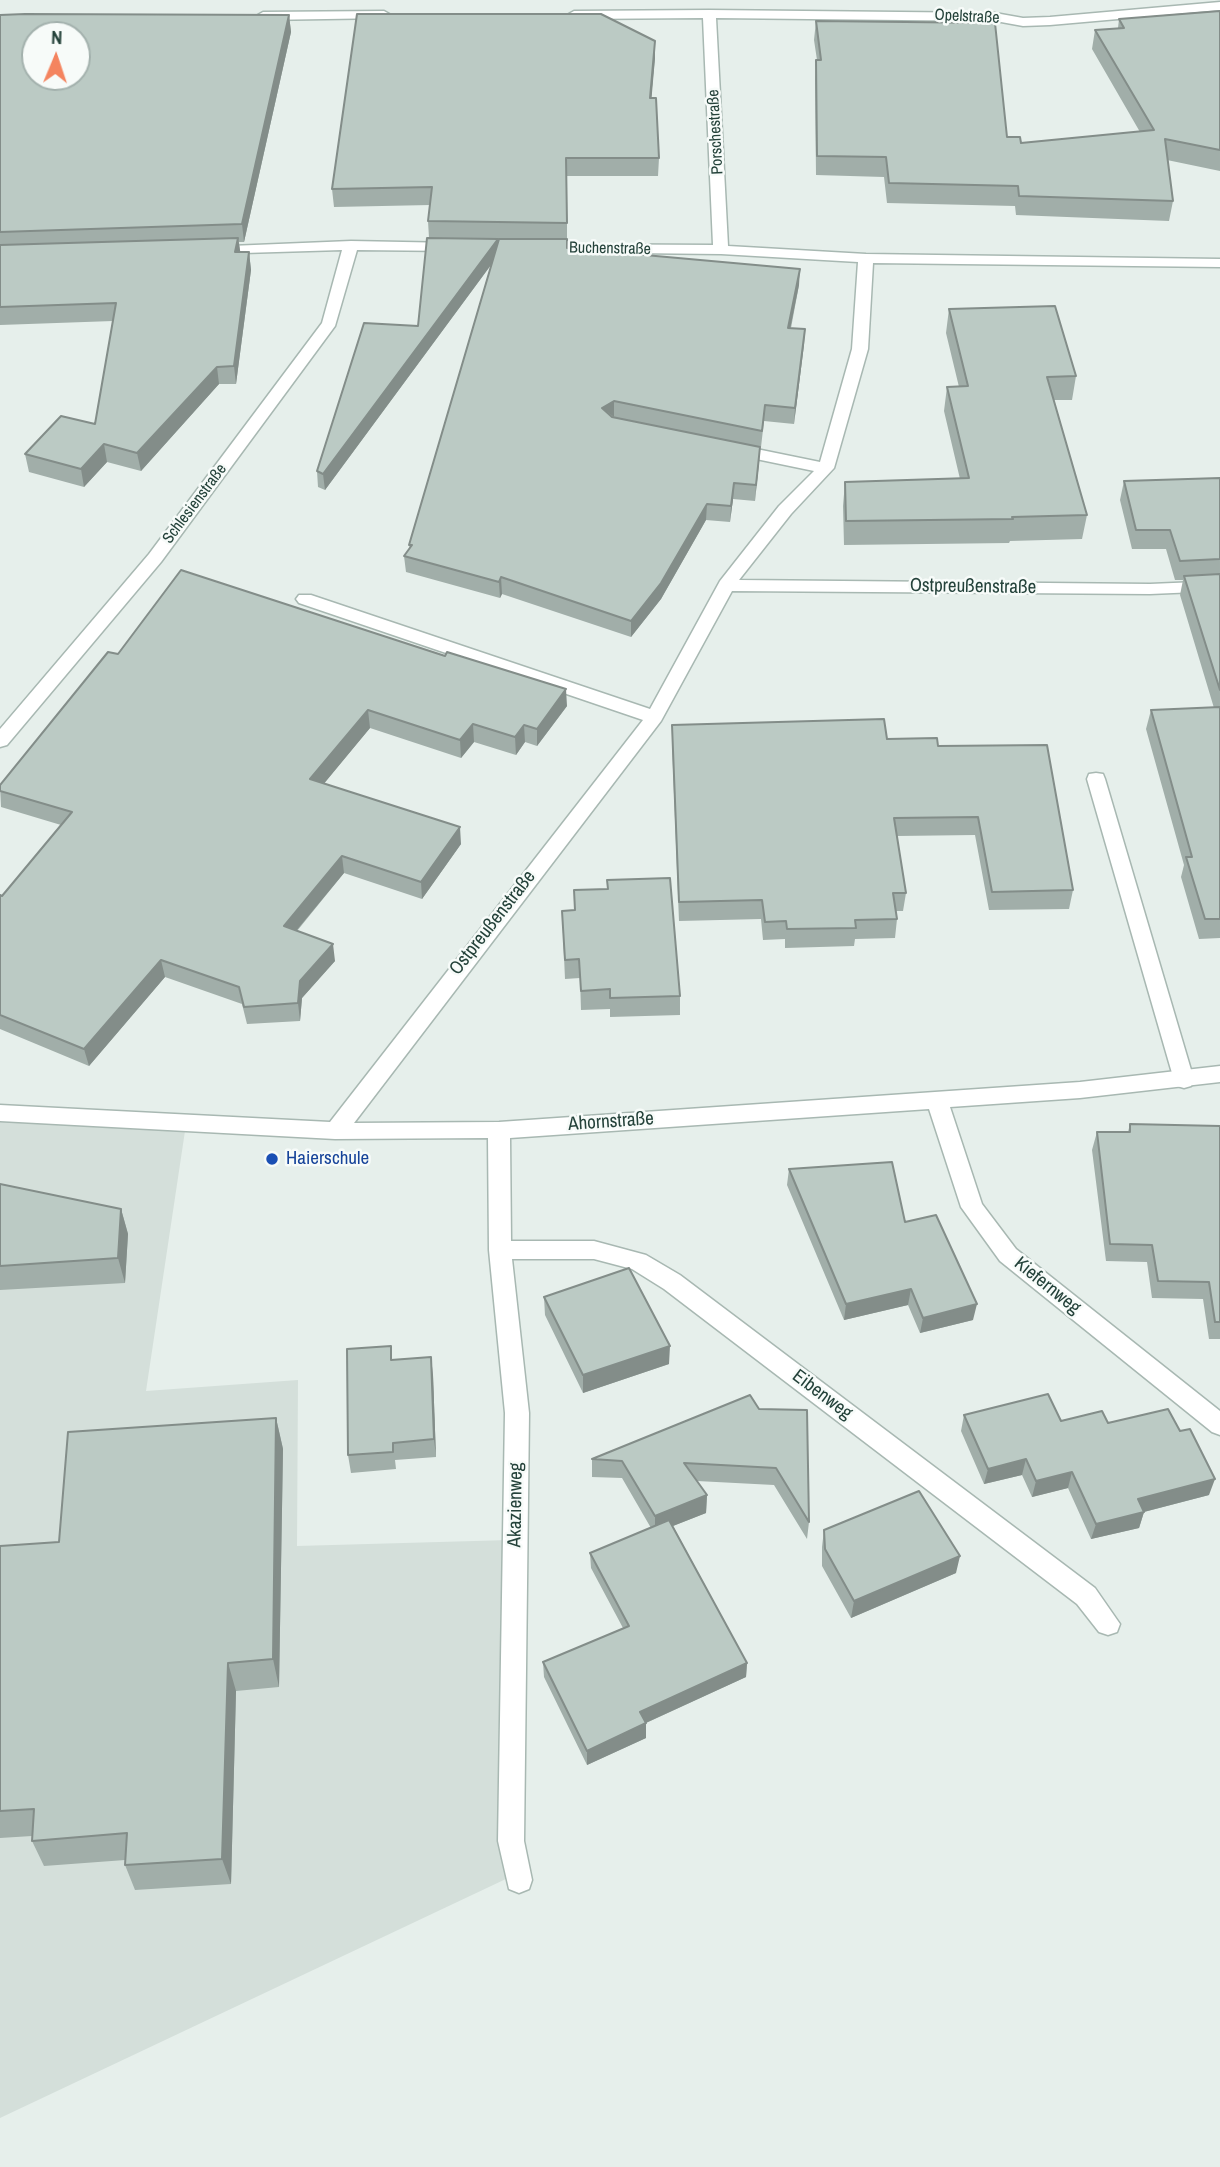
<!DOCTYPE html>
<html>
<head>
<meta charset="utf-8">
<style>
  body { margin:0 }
  #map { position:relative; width:1220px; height:2167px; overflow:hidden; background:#e6efeb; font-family:"Archivo Narrow",sans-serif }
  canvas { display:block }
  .north { position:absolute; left:21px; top:21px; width:70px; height:70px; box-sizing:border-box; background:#f7fbf9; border:2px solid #a3b1ad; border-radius:50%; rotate:2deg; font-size:19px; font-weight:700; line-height:28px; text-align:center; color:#24423a }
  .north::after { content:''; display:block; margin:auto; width:24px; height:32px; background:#f4845f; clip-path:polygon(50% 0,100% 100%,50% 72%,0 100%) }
</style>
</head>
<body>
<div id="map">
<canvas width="1220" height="2167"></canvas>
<div class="north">N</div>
</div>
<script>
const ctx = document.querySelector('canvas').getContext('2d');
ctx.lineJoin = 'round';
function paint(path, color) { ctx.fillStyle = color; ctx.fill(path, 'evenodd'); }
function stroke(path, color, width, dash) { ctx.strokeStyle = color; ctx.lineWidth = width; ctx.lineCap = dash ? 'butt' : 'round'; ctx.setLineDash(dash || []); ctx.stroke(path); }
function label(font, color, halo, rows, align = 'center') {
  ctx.font = font + ' "Archivo Narrow",sans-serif'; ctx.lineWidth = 5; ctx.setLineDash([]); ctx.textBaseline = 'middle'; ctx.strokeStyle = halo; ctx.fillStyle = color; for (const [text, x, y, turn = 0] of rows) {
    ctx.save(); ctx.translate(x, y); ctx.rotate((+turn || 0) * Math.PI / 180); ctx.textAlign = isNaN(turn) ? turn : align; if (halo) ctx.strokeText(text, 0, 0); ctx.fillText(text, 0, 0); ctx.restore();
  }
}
paint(new Path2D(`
  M 0,1120 L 185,1131 L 146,1391 L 298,1380 L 297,1546 L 510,1540 L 508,1878 L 0,2118 Z`), '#d4dfda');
const service = new Path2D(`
  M 1220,2 L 1220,10 L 1050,25 L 1023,26 L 990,20 L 988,17 L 995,13 L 1023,18 L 1050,17 Z
  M 1096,773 L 1103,774 L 1105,779 L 1194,1080 L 1191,1086 L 1184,1088 L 1177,1086 L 1174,1080 L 1087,779 L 1089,774 Z`);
const minor = new Path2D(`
  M 709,10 L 995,13 L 1002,17 L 995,21 L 716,18 L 728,246 L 866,254 L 1220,259 L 1220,267 L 873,263 L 868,349 L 834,468 L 791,514 L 739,580 L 1150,584 L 1220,581 L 1220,591 L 1150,594 L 732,591 L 661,721 L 354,1123 L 499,1122 L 1080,1082 L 1220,1066 L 1220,1082 L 1080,1098 L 950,1107 L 982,1204 L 1016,1249 L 1220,1411 L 1220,1435 L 1212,1432 L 1000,1261 L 961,1207 L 929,1109 L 510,1138 L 511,1241 L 594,1241 L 646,1255 L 680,1275 L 1095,1588 L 1120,1624 L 1117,1632 L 1108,1635 L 1099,1632 L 1077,1604 L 664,1289 L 632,1269 L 594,1259 L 512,1259 L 529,1413 L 524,1841 L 532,1880 L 529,1889 L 519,1893 L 509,1889 L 498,1841 L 505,1413 L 489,1250 L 488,1138 L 335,1139 L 0,1121 L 0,1105 L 330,1122 L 643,720 L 299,603 L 296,599 L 299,595 L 311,595 L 650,709 L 720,581 L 779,506 L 814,471 L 732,454 L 724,449 L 732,444 L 820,462 L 852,349 L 858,262 L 721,254 L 540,252 L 533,248 L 540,244 L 713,245 L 703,18 L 574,19 L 567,15 L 574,11 Z
  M 384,11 L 391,15 L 389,18 L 263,20 L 256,16 L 263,12 Z
  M 351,241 L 455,243 L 462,247 L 455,251 L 357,250 L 335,326 L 161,562 L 7,745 L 0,747 L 0,729 L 149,554 L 322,323 L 342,250 L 211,254 L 204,250 L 206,247 Z`);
stroke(service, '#a8b8b2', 3);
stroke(minor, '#a8b8b2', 3);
paint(service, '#fff');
paint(minor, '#fff');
paint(new Path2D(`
  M 1220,11 L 1220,171 L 1167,160 L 1173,201 L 1169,221 L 1016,215 L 1015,206 L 887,203 L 884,177 L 816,175 L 815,79 L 816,60 L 817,60 L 814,40 L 816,21 L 1007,137 L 1021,143 L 1140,132 L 1092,49 L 1095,30 L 1118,28 L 1119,19 Z
  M 0,15 L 289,15 L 291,32 L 244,242 L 239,242 L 240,252 L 249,252 L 251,270 L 236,384 L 219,384 L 141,471 L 107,462 L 84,487 L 29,472 L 25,454 L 95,424 L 113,321 L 0,325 Z
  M 655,41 L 655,58 L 651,98 L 659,158 L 658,176 L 567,176 L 567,248 L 799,285 L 791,328 L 805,329 L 794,424 L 764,421 L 761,447 L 760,447 L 755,501 L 733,499 L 730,522 L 706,520 L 661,599 L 631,637 L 502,594 L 500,598 L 406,572 L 404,556 L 410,549 L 409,545 L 491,265 L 325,490 L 318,487 L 317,471 L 418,326 L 429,238 L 428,221 L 430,205 L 334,207 L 332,189 Z
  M 949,309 L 1076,376 L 1072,400 L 1054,400 L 1087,515 L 1082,539 L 1010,541 L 1009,543 L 844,545 L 843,506 L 845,482 L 960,479 L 944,411 L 947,387 L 959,387 L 946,333 Z
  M 1220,478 L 1220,938 L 1199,939 L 1181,877 L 1184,865 L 1146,729 L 1151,710 L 1214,708 L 1180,595 L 1183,580 L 1175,580 L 1166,549 L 1132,549 L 1120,500 L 1124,481 Z
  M 118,654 L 567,706 L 537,746 L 525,742 L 516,755 L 474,742 L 461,758 L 370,728 L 324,783 L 461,844 L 422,899 L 344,873 L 297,931 L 335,961 L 302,998 L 300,1021 L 247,1024 L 242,1004 L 165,977 L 89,1066 L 0,1029 L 0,895 L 2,896 L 61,825 L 1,807 L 0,785 Z
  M 672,725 L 887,739 L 938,746 L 1073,890 L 1069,909 L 989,910 L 975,835 L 897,836 L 906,893 L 903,911 L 896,911 L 897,919 L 895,938 L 855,939 L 854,946 L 785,948 L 785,939 L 763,940 L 761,919 L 679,921 L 672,744 Z
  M 607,880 L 680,996 L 680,1015 L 610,1017 L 610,1009 L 581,1010 L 580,978 L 565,979 L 562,911 L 575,910 L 574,890 L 607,889 Z
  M 1130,1124 L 1220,1126 L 1220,1339 L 1209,1339 L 1203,1299 L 1152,1298 L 1147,1262 L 1106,1261 L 1092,1150 L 1097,1132 L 1128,1132 Z
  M 789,1169 L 905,1222 L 973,1320 L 920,1333 L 908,1305 L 844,1320 L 787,1185 Z
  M 0,1184 L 121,1209 L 128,1234 L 125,1283 L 0,1290 Z
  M 544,1297 L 669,1364 L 583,1393 L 545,1315 Z
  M 393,1360 L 433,1375 L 436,1457 L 395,1460 L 396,1469 L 351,1473 L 348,1455 Z
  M 750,1395 L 809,1522 L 807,1539 L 774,1485 L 697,1481 L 707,1495 L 706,1513 L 673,1526 L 747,1663 L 746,1677 L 646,1723 L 646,1738 L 587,1765 L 544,1677 L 543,1662 L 623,1628 L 591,1568 L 590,1553 L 651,1528 L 622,1478 L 592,1477 L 592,1459 Z
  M 964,1415 L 1108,1423 L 1209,1495 L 1144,1512 L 1139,1528 L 1091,1539 L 1068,1488 L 1032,1497 L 1022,1475 L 984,1484 L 961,1431 Z
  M 276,1418 L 283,1449 L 279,1687 L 236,1691 L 231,1884 L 135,1890 L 125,1865 L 125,1860 L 44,1866 L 32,1841 L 32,1836 L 0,1838 L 0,1546 L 59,1542 Z
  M 824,1530 L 956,1573 L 851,1618 L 822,1566 L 822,1547 Z`), '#a1aea9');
paint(new Path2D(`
  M 289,15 L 291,32 L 244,242 L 242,224 Z
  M 655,41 L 655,58 L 650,116 L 650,98 Z
  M 238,238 L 241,256 L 235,252 Z
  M 498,239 L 499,254 L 325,490 L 323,474 Z
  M 249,252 L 251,270 L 236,384 L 234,366 Z
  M 800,269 L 799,285 L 787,344 L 788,328 Z
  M 805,329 L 804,345 L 794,424 L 795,408 Z
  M 217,367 L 219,384 L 141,471 L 137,453 Z
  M 614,401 L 614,417 L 602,408 Z
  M 104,444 L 107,462 L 84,487 L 81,469 Z
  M 760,447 L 759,463 L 755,501 L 756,485 Z
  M 734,483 L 733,499 L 730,522 L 731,506 Z
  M 707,504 L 706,520 L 661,599 L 631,637 L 631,621 Z
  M 501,577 L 502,594 L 500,598 L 499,582 Z
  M 566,689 L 567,706 L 537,746 L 537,729 Z
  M 368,710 L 370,728 L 313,797 L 310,779 Z
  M 473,724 L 474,742 L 461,758 L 460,740 Z
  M 524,725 L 525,742 L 516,755 L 515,737 Z
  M 460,827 L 461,844 L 422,899 L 421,882 Z
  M 342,856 L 344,873 L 286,943 L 284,926 Z
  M 333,944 L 335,961 L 302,998 L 300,1021 L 298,1003 L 300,981 Z
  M 161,960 L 165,977 L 89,1066 L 84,1049 Z
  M 121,1209 L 128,1234 L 125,1283 L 118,1258 Z
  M 911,1289 L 908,1305 L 844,1320 L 846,1304 Z
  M 977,1304 L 973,1320 L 920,1333 L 923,1318 Z
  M 670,1346 L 669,1364 L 583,1393 L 583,1375 Z
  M 431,1357 L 433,1375 L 436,1457 L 434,1439 Z
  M 276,1418 L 283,1449 L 279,1687 L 273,1659 Z
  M 1026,1459 L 1022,1475 L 984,1484 L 988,1469 Z
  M 1072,1472 L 1068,1488 L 1032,1497 L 1036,1481 Z
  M 1215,1479 L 1209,1495 L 1132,1515 L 1138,1499 Z
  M 707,1495 L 706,1513 L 655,1533 L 655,1516 Z
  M 1144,1512 L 1139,1528 L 1091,1539 L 1096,1524 Z
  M 960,1556 L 956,1573 L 851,1618 L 854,1601 Z
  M 228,1663 L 236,1691 L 231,1884 L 222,1859 Z
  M 747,1663 L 746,1677 L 639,1726 L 640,1712 Z
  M 646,1723 L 646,1738 L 587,1765 L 587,1751 Z`), '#838d89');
const building = new Path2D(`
  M 1220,11 L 1220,150 L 1165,139 L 1173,201 L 1019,196 L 1018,186 L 889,183 L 886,157 L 817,156 L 816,60 L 821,60 L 816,21 L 995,23 L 1007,137 L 1020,137 L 1021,143 L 1154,130 L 1095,30 L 1124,28 L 1119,19 Z
  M 25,14 L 289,15 L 242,224 L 0,232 L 0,15 ZM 35,35 L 77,35 L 77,77 L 35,77 Z
  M 357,14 L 601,14 L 655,41 L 650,98 L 656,98 L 659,158 L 566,158 L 567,223 L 428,221 L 432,187 L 332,189 Z
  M 238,238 L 235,252 L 249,252 L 234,366 L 217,367 L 137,453 L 104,444 L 81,469 L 25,454 L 61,416 L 95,424 L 116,303 L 0,307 L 0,245 Z
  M 427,238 L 498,239 L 323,474 L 317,471 L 364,323 L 418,326 Z
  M 499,239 L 567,239 L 567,248 L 800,269 L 788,328 L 805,329 L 795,408 L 765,405 L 762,431 L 614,401 L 602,408 L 612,417 L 760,447 L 756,485 L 734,483 L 731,506 L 707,504 L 661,583 L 631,621 L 501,577 L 499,582 L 404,556 L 412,545 L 409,545 Z
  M 1055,306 L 1076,376 L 1047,377 L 1087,515 L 1012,517 L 1013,519 L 846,521 L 845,482 L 969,478 L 947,387 L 968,386 L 949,309 Z
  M 1220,478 L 1220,559 L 1180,561 L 1170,530 L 1136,530 L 1124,481 Z
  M 181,570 L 445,656 L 447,652 L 566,689 L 537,729 L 524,725 L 515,737 L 473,724 L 460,740 L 368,710 L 310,779 L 460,827 L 421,882 L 342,856 L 284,926 L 333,944 L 300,981 L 298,1003 L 244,1007 L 239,987 L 161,960 L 84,1049 L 0,1015 L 0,895 L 2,896 L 72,812 L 0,791 L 0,785 L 108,652 L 118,654 Z
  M 1220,574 L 1220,690 L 1184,576 Z
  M 1220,707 L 1220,919 L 1205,919 L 1186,857 L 1192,857 L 1151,710 Z
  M 884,719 L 887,739 L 937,738 L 938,746 L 1047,745 L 1073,890 L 992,892 L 978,817 L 894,818 L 906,893 L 893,893 L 897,919 L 855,920 L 856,928 L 787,929 L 786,921 L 765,922 L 762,900 L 679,902 L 672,725 Z
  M 670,878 L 680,996 L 610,998 L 610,989 L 581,991 L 579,959 L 565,960 L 562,911 L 575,910 L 574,890 L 608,889 L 607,880 Z
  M 1130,1124 L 1220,1126 L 1220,1322 L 1215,1322 L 1209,1282 L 1158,1281 L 1152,1245 L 1110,1244 L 1097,1132 L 1130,1132 Z
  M 892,1162 L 905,1222 L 936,1215 L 977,1304 L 923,1318 L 911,1289 L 846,1304 L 789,1169 Z
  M 0,1184 L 121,1209 L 118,1258 L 0,1266 Z
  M 629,1268 L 670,1346 L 583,1375 L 544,1297 Z
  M 391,1346 L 391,1360 L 431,1357 L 434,1439 L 393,1443 L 393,1452 L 348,1455 L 347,1349 Z
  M 1048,1394 L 1061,1421 L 1102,1411 L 1108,1423 L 1168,1409 L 1180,1431 L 1190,1429 L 1215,1479 L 1138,1499 L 1144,1512 L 1096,1524 L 1072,1472 L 1036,1481 L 1026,1459 L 988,1469 L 964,1415 Z
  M 750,1395 L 759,1409 L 807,1410 L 809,1522 L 776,1468 L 684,1463 L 707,1495 L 655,1516 L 622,1461 L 592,1459 Z
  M 276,1418 L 273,1659 L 228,1663 L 222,1859 L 125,1865 L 127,1833 L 32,1841 L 34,1809 L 0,1811 L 0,1546 L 59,1542 L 68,1432 Z
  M 919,1491 L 960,1556 L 854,1601 L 825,1549 L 824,1530 Z
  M 669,1520 L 747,1663 L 640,1712 L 646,1723 L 587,1751 L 543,1662 L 629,1626 L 590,1553 Z`);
paint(building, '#bbcac4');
stroke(building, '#838d89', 2);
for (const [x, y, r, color] of [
  [272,1159,7,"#1a4fb4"]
]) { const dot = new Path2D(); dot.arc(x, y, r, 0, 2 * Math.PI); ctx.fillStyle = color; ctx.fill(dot); stroke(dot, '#f7fbf9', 2.5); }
label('16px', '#24423a', '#f7fbf9', [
  ["Opelstraße",967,17,3],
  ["Porschestraße",716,132,-93],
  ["Buchenstraße",610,249,1],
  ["Schlesienstraße",195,504,-53]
]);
label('19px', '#24423a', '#f7fbf9', [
  ["Ostpreußenstraße",973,587,1],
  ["Ostpreußenstraße",493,923,-52],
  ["Ahornstraße",611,1122,-4],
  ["Kiefernweg",1047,1286,39],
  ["Eibenweg",822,1395,37],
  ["Akazienweg",516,1505,-89]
]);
label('19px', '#164399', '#f7fbf9', [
  ["Haierschule",286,1159]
], 'left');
</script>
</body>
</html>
